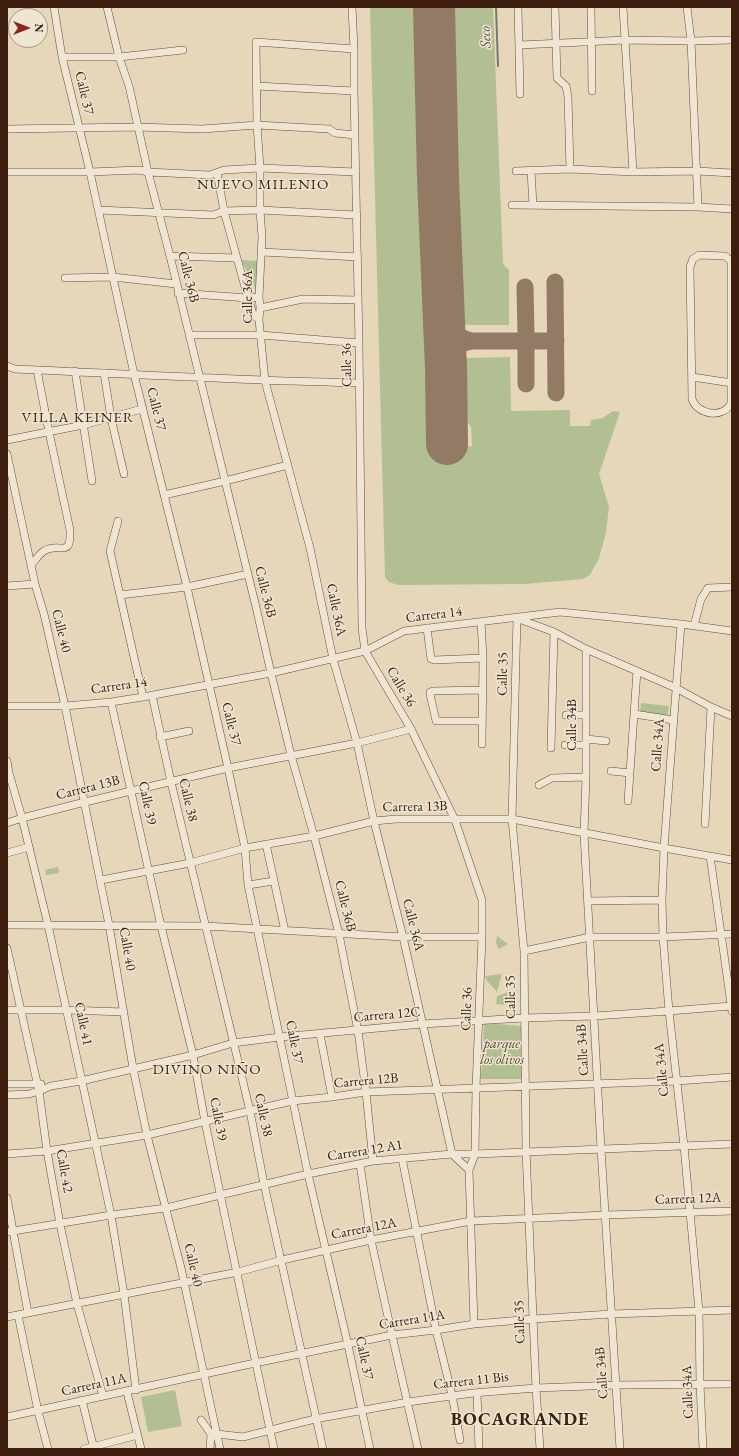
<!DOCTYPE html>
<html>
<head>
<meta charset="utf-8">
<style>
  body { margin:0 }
  #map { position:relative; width:739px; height:1456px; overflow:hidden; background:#e6d7bb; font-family:"EB Garamond",serif }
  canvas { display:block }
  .frame { position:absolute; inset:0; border:8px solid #3e1e0e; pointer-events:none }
  .north { position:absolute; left:8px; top:8px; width:40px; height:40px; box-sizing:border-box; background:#efe5d3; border:1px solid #a89584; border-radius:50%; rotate:90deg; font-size:11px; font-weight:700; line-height:16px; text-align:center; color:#3e1e0e }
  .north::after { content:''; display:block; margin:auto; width:14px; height:18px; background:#8f2418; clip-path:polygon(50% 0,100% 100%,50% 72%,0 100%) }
</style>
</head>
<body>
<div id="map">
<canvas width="739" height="1456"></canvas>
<div class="frame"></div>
<div class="north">N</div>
</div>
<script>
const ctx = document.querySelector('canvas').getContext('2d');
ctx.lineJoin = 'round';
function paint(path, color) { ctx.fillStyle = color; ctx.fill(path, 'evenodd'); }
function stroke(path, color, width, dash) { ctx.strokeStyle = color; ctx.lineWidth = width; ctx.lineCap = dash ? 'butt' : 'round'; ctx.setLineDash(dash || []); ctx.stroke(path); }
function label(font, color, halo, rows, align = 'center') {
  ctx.font = font + ' "EB Garamond",serif'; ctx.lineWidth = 3; ctx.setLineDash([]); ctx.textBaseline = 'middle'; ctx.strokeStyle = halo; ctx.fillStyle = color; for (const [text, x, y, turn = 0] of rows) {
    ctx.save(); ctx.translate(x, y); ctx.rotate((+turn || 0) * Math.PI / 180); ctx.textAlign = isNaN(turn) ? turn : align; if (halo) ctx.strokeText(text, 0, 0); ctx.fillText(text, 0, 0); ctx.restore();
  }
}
paint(new Path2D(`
  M 370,7 L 421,7 L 434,448 L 472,446 L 471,427 L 461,413 L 460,365 L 463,361 L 467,358 L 510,357 L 511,410 L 513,411 L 570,410 L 570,426 L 590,426 L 591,420 L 603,418 L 613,411 L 620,412 L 599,474 L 609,507 L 606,533 L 599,558 L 590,575 L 583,579 L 524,584 L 398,585 L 389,582 L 385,577 Z
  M 449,7 L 493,7 L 503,264 L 509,270 L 509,325 L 468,325 C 463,324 460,322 458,317 Z
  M 241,260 L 258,261 L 257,291 Z
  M 641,703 L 669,706 L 667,718 L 640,714 Z
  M 58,867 L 59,873 L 46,875 L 45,870 Z
  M 497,936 L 508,944 L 499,949 L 496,943 Z
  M 502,974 L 497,992 L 487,981 L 485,976 Z
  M 508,992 L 506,1005 L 496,1004 L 497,996 Z
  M 484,1023 L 523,1026 L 521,1079 L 481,1079 Z
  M 175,1390 L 182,1426 L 148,1432 L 141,1397 Z`), '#b1bf93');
stroke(new Path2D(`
  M 496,7 L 498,66`), '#737a73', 2);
stroke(new Path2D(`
  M 555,282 L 556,393
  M 525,287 L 526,335 L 525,339 L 521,341 L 526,346 L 526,384
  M 443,319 C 450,332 458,338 472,341 L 556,341
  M 446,368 C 449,349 453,345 472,341`), '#927a64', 17);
stroke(new Path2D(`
  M 434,7 L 438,179 L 446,368 L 447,444`), '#927a64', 42);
const minor = new Path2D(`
  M 54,7 L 62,57 L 90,172 L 134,374 L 187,587 L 228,768 L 245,848 L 248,885 L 308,1174 L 348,1345 L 370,1449
  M 107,7 L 119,57 L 129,86 L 148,172 L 170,256 L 256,607 L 271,673 L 291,755 L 314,836 L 339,934 L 358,1031 L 366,1092 L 373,1161
  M 352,7 L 354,49 L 354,91 L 359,343 L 362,628 L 365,651 L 411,729 L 455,820 L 482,900 L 482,937 L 476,1088 L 475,1154 L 469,1170 L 474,1324
  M 518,7 L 520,94
  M 555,7 L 557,78 L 566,86 L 568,97 L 570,169
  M 591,7 L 592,91
  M 623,7 L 633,172
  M 687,7 L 691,41 L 698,207
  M 520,45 L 625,40 L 691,41 L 732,40
  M 354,49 L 256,42 L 257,125 L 260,168 L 260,210 L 262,237 L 259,297 L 260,308 L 259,320 L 265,381 L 310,548 L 333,659 L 357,743 L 374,821 L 403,937 L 452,1154 L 469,1170
  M 62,57 L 119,57 L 183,50
  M 256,86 L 354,91
  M 7,129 L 137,127 L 202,129 L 257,125 L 329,129 L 335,133 L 355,135
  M 516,171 L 570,169 L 633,172 L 697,171 L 732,173
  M 531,171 L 533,205
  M 7,172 L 90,172 L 139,170 L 148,172 L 210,175 L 224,170 L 260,168 L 356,172
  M 217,173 L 224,211 L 248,298 L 259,297
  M 512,205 L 698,207 L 732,209
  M 98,210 L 213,215 L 224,211 L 260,210 L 357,215
  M 262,252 L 358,257
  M 699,255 L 725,256 L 730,260 L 731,263 L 731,403 C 724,419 697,415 692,399 L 690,267 L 693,259 Z
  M 170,256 L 236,258
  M 65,278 L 113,277 L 176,284
  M 178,293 L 248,298 L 253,314 L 259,320
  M 260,308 L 303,299 L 358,300
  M 189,335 L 261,335 L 359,343
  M 7,366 L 15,369 C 130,374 245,381 360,383
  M 75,371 L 92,481
  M 104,373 L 111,418 L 124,474
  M 692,377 L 732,383
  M 7,440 L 83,425 L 142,409
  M 7,454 L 35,584 L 44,614 L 65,706 L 109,925 L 133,1068 L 147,1135 L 181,1268 L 220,1449
  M 164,495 L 225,481 L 288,465
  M 118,521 L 110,551 L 143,697
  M 31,565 C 35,561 39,554 44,551 C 60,541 71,560 70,530 L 49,432 L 37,370
  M 7,586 L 35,584
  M 120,595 L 187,587 L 248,574
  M 517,618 L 512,819 L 524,951 L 526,1151 L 536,1388 L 540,1449
  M 519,619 L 554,632 L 586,649 L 676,688 L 711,707 L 732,716
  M 481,622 L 483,658 L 482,744
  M 681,624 L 664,848 L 662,900 L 663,937 L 669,1011 L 684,1146 L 699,1311 L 700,1384 L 703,1449
  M 694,626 L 701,599 L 708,588 L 732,587
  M 427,628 L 431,659 L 434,660 L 483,658
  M 586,649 L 586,777 L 584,834 L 601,1149 L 620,1449
  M 152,695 L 171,782 L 250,1111 L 264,1184 L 323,1449
  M 111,702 L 161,926 L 193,1055 L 205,1122 L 274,1449
  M 7,706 L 65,706 L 111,702 L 143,697 L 271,673 L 365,651 L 404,631 L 560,612 L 681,624 L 732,631
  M 634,714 L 673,720
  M 566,715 L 585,715
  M 482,721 L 436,721 L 430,694 L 430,692 L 433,691 L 482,690
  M 160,737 L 189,731
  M 586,739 L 606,741
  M 565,745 L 586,745
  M 551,748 L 554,632
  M 7,761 L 9,773 L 22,818 L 48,925 L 111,1215 L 124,1294 L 136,1390
  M 611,771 L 630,773
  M 539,785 L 552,778 L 586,777
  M 628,801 L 637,671
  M 7,823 L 22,818 L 85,802 L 228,768 L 357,743 L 411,729
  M 705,824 L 711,707
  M 266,844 L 285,931
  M 7,853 L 29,847
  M 710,856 L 732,1011
  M 101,880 L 190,863 L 245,848 L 314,836 L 374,821 L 396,819 L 512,819 L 664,848 L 732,860
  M 248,885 L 274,881
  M 588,901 L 662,900
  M 7,925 L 205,926 L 403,937 L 482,937
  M 7,948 L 39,1091 L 47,1151 L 60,1224 L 77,1304 L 103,1396
  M 524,951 L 590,937 L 663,937 L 732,934
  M 7,1010 L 67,1010 L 124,1012
  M 320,1034 L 332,1097
  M 7,1084 L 41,1084
  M 7,1095 L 29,1094 L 39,1091 L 51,1086 L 81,1081 L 193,1055 L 233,1043 L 280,1037 L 422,1024 L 524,1018 L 594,1016 L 669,1011 L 731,1006
  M 7,1154 L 47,1151 L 147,1135 L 292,1101 L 332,1097 L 366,1092 L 677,1081 L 732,1077
  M 402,1158 L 436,1330 L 452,1395 L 460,1440
  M 360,1164 L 371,1240 L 392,1335 L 418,1449
  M 7,1198 L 28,1313
  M 7,1232 L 111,1215 L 166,1208 L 308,1174 L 373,1161 L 452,1154 L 475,1154 L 732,1144
  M 18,1315 L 38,1411 L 48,1449
  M 7,1317 L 238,1272 L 282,1260 L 371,1240 L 471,1221 L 606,1215 L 732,1211
  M 127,1392 L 141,1449
  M 477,1393 L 479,1449
  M 82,1400 L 94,1449
  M 7,1417 L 255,1363 L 392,1335 L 436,1330 L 474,1324 L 533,1319 L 611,1314 L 732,1310
  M 201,1420 L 211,1434 L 210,1449
  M 217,1434 L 243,1437 L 315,1419 L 408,1402 L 473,1393 L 536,1388 L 616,1385 L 732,1384
  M 84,1449 L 138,1435`);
stroke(minor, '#684c39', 8);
stroke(minor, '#efe5d3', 7);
label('14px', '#3e1e0e', '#efe5d3', [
  ["Calle 37",84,93,77],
  ["Calle 36B",188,277,76],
  ["Calle 36A",248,297,-90],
  ["Calle 36",347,365,-91],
  ["Calle 37",156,409,76],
  ["Calle 36B",265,592,76],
  ["Calle 36A",336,610,78],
  ["Carrera 14",434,615,-7],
  ["Calle 40",61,631,76],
  ["Calle 35",503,674,-89],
  ["Carrera 14",119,686,-8],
  ["Calle 36",401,687,59],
  ["Calle 37",231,724,76],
  ["Calle 34B",572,725,-90],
  ["Calle 34A",658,745,-86],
  ["Carrera 13B",88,788,-14],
  ["Calle 38",188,800,77],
  ["Calle 39",147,803,78],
  ["Carrera 13B",415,807,-1],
  ["Calle 36B",345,906,76],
  ["Calle 36A",413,925,76],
  ["Calle 40",127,949,80],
  ["Calle 35",511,997,-90],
  ["Calle 36",467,1009,-88],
  ["Carrera 12C",387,1015,-5],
  ["Calle 41",83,1024,78],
  ["Calle 37",294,1042,79],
  ["Calle 34B",583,1050,-93],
  ["Calle 34A",662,1070,-96],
  ["Carrera 12B",366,1081,-5],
  ["Calle 38",263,1115,78],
  ["Calle 39",218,1119,79],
  ["Carrera 12 A1",365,1151,-9],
  ["Calle 42",64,1171,80],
  ["Carrera 12A",688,1199,-2],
  ["Carrera 12A",364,1229,-11],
  ["Calle 40",193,1265,77],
  ["Carrera 11A",412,1320,-9],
  ["Calle 35",520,1322,-92],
  ["Calle 37",364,1358,78],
  ["Calle 34B",602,1373,-94],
  ["Carrera 11 Bis",471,1381,-6],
  ["Carrera 11A",94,1385,-12],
  ["Calle 34A",688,1392,-92]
]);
label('italic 14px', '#5b462f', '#efe5d3', [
  ["parque",502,1044],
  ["los olivos",502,1060]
]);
label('italic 15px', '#594c40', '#efe5d3', [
  ["Seco",486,37,-92]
]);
ctx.letterSpacing = '1px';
label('15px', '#3e1e0e', '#efe5d3', [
  ["NUEVO MILENIO",263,185],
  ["VILLA KEINER",78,418],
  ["DIVINO NIÑO",207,1070]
]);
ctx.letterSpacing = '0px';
ctx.letterSpacing = '1px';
label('bold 18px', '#3e1e0e', '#efe5d3', [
  ["BOCAGRANDE",520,1420]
]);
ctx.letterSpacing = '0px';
</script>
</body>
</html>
